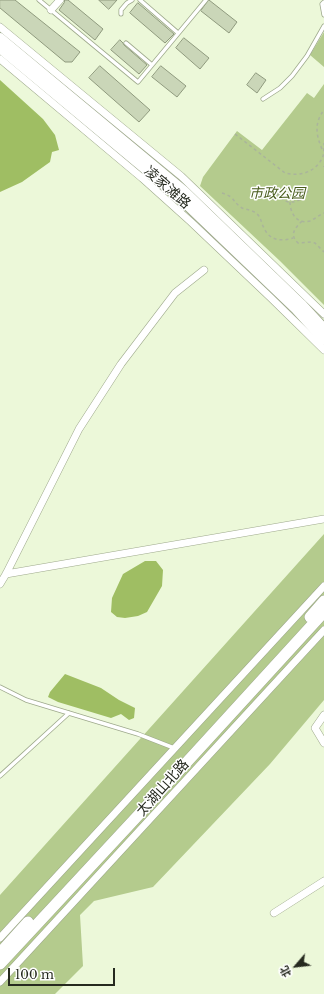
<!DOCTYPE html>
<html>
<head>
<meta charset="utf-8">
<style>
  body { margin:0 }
  #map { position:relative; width:324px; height:994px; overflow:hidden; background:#ecf8d9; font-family:"Libre Baskerville","Noto Sans SC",serif }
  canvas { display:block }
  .north { position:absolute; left:276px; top:946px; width:40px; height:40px; -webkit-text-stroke:3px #fff; paint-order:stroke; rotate:242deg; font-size:11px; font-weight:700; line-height:16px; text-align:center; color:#262a1f }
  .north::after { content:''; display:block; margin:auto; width:14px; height:18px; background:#262a1f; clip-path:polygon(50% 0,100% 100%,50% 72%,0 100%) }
  .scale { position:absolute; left:8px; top:968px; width:107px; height:18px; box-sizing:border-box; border:2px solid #262a1f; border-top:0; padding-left:5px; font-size:12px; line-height:14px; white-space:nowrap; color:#262a1f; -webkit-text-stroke:3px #fff; paint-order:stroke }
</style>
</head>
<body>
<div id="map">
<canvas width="324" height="994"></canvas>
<div class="north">北</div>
<div class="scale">100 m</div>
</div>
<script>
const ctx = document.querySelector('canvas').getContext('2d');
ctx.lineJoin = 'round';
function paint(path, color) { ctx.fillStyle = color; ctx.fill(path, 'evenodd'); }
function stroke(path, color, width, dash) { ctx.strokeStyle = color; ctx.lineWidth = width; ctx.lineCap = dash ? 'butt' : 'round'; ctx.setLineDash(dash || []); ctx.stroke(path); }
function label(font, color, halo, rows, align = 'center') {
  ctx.font = font + ' "Libre Baskerville","Noto Sans SC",serif'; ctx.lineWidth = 3; ctx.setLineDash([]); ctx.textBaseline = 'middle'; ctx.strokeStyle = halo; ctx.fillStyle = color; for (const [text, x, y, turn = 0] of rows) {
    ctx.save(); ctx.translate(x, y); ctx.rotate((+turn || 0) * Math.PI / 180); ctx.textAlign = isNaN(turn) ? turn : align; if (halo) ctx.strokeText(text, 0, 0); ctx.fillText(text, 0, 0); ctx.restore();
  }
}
paint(new Path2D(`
  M 324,32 L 324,67 L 310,55 Z
  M 324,84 L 324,305 L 280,261 L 200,186 L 203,177 L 237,131 L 262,150 L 307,93 L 314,98 Z
  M 324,534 L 324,700 L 270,764 L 153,887 L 94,901 L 80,915 L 83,966 L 55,994 L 0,994 L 0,895 Z`), '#b4cb8d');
paint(new Path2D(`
  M 0,80 L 43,119 L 55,135 L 59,150 L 52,152 L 50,162 L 22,182 L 0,192 Z
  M 145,561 L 156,561 L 163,570 L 162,586 L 147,612 L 138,616 L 125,618 L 117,617 L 111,612 L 112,598 L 123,574 Z
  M 65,674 L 101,688 L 119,700 L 135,708 L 134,718 L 129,720 L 121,714 L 111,718 L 58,702 L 48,697 L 50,692 Z`), '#9fbe63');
const building = new Path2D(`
  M 0,0 L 15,0 L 80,52 L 72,62 L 65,62 L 0,8 Z
  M 65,0 L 68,0 L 103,29 L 95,40 L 59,10 L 64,3 Z
  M 99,0 L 117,0 L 109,9 Z
  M 209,0 L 237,22 L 229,33 L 201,11 Z
  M 138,3 L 174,34 L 165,43 L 130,13 Z
  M 184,38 L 209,58 L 200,69 L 176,48 Z
  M 120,40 L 123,43 L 124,45 L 147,65 L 139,74 L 111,50 Z
  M 100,66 L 150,110 L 139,122 L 89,78 Z
  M 161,66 L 186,86 L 177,97 L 152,77 Z
  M 256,73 L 266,80 L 257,93 L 247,85 Z`);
paint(building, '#cad6b8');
stroke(building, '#8f9a7e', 1);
const lane = new Path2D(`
  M 39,0 L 138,82 L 206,0
  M 140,0 L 178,33
  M 324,2 L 322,4 L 324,15
  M 121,14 L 121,10 L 127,3 L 132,0
  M 126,43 L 152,65
  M 263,99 L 280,88 L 292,76 L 307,56 L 324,26
  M 0,687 L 26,700 L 138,734 L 174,748
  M 0,776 L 69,713`);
const street = new Path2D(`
  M 51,10 L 60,0
  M 0,27 L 181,176 L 324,314
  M 0,59 L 142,178 L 191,222 L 271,298 L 324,350
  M 6,574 L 324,519
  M 0,584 L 6,574 L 79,429 L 121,364 L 175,293 L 204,270
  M 324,715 L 315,728 L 324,743
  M 274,913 L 324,881
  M 0,938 L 324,586
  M 0,982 L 324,630`);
const secondary = new Path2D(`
  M 0,38 L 184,191 L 301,304 L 324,329
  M 0,48 L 179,197 L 296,309 L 324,340`);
const primary = new Path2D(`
  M 310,617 L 324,601
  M 0,953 L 28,922
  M 0,964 L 144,809 L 324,612`);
stroke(lane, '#9ea98c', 5);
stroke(street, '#9ea98c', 8);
stroke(secondary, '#9ea98c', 12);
stroke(primary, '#9ea98c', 12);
stroke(new Path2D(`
  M 235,134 L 285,173 C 300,177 317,172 323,156 C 324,152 324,147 324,143
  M 322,149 C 316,135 314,123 324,110
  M 324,166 L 324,167
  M 222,193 C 225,194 228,195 231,197 C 235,201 237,205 242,208 C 247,210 253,210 257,214 C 261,217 261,223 264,228 C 269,240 281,242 293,238
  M 277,193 C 286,208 302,203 309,189
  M 290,202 C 290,213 297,225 310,221 C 315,219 319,215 324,213
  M 302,221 C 295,228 289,235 298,243 L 311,242 L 315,243 L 324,252`), '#aab49b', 1.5, [3, 3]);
stroke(lane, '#fff', 3.5);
stroke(street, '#fff', 7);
stroke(secondary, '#fff', 10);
stroke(primary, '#fff', 11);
label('14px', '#262a1f', '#fff', [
  ["凌家滩路",167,188,41],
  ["太湖山北路",163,788,-48]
]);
label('italic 14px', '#495d1d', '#fff', [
  ["市政公园",277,194]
]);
</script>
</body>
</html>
